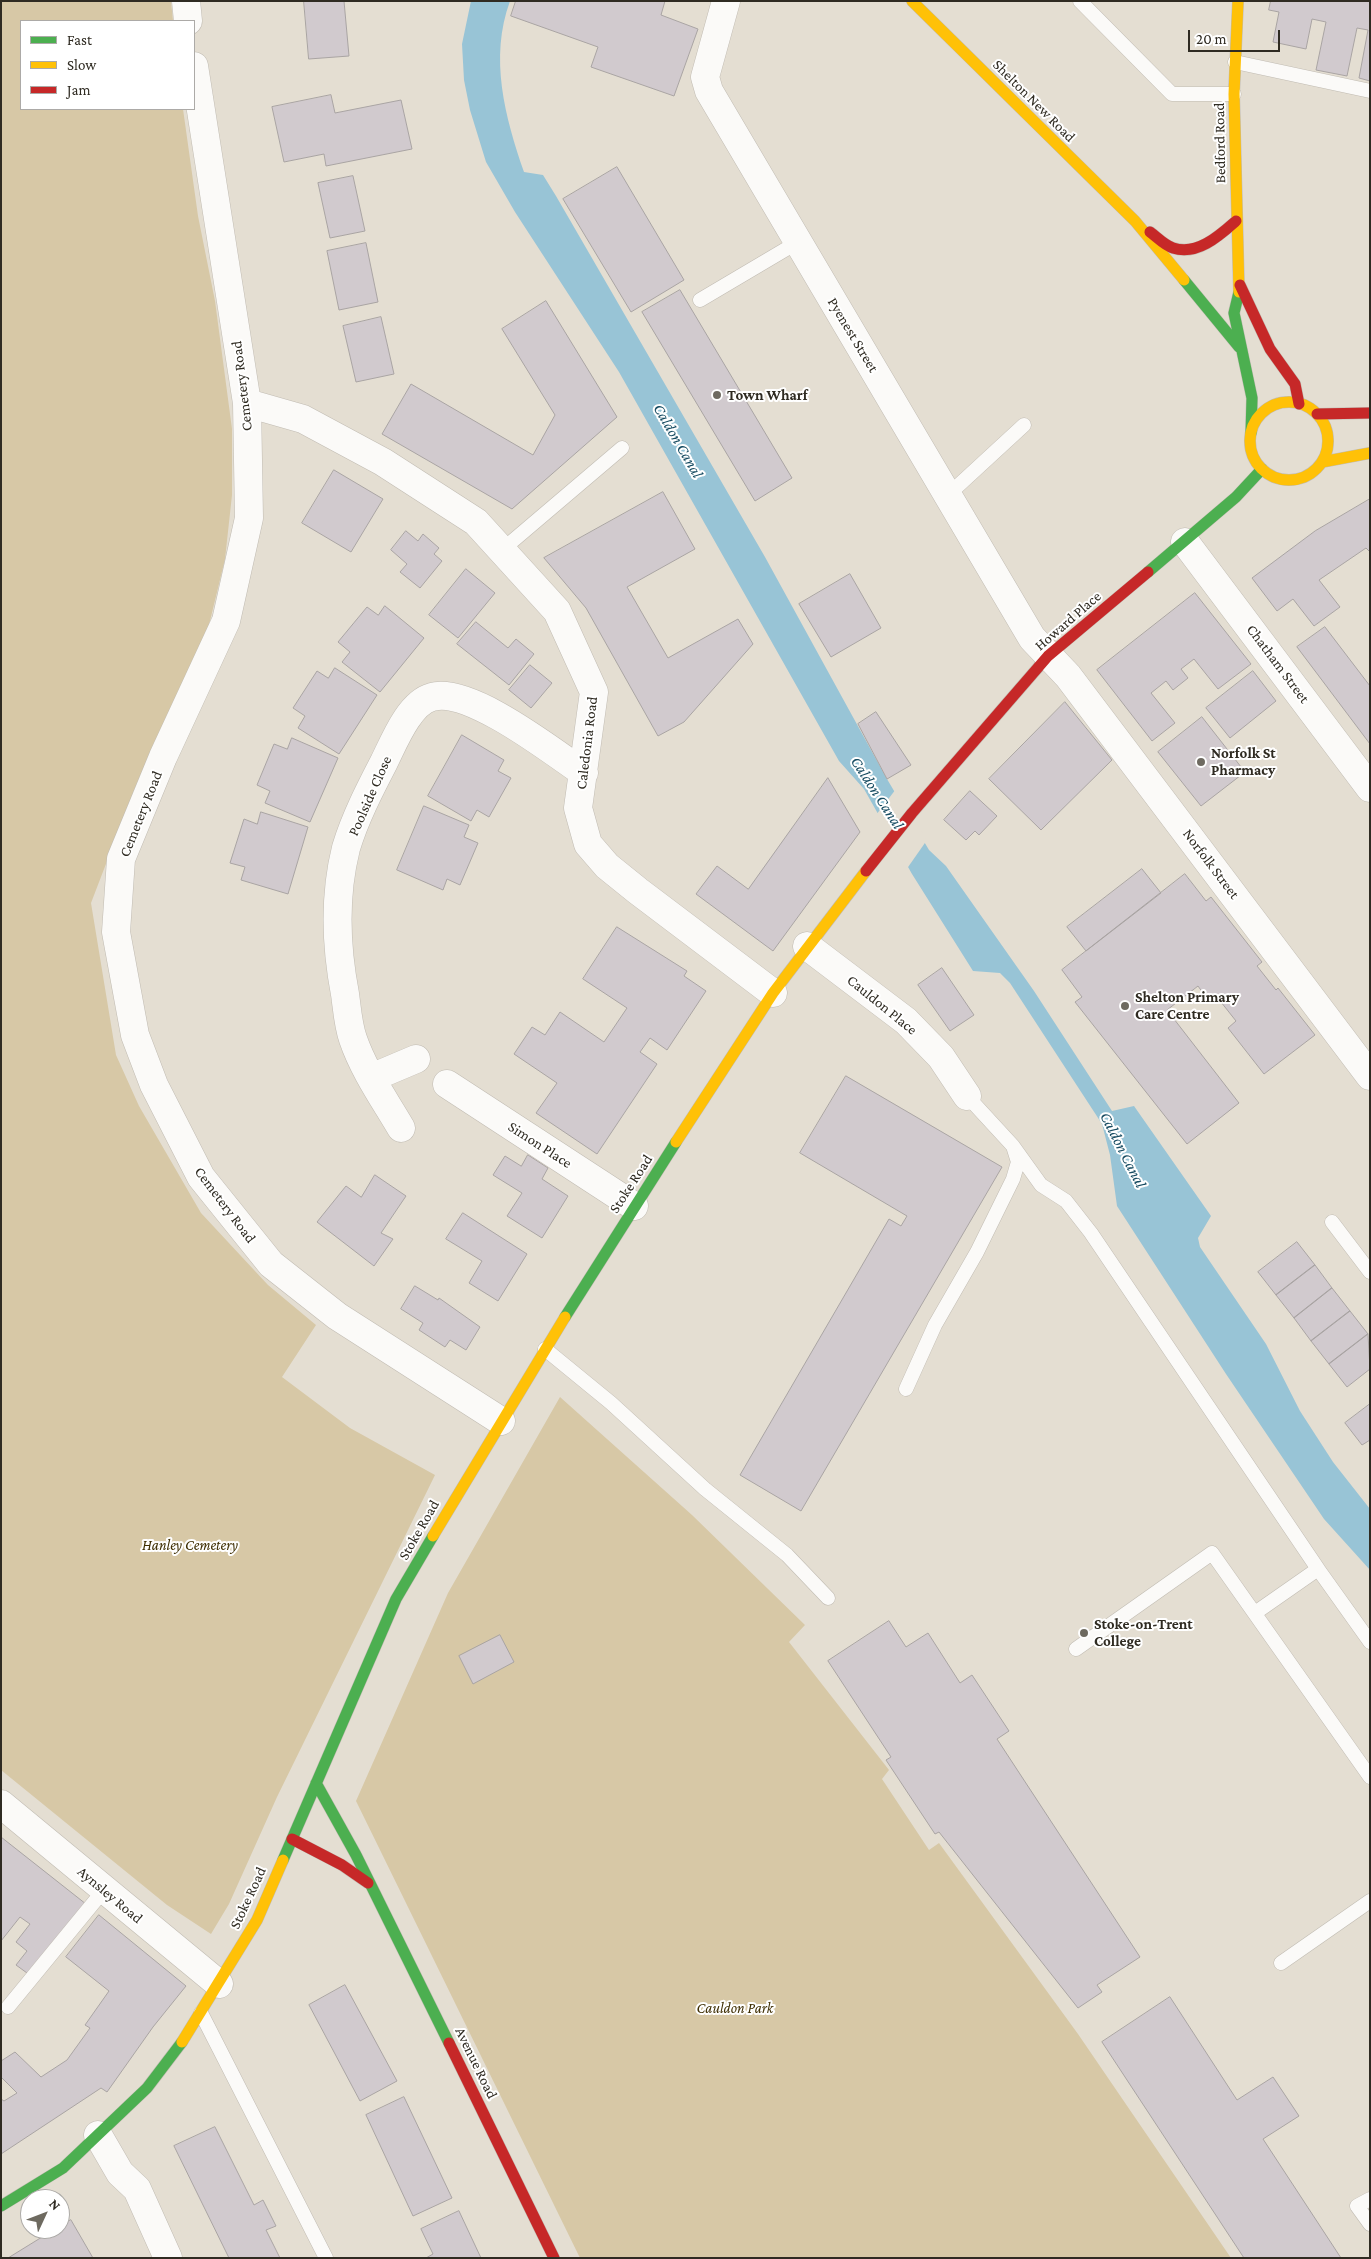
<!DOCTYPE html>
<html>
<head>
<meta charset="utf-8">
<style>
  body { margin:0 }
  #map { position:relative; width:1371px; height:2259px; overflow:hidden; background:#e4ded2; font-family:"Crimson Pro",serif }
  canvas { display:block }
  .frame { position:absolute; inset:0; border:2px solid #2f2b22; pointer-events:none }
  .legend { position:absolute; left:20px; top:20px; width:175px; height:90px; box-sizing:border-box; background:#fff; border:1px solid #acaaa7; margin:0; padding:6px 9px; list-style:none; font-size:15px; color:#2f2b22 }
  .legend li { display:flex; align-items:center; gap:10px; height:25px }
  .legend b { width:25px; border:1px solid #acaaa7 }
  .north { position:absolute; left:20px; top:2189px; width:50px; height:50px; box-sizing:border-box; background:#fff; border:1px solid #acaaa7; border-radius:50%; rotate:47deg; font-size:14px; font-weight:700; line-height:20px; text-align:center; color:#2f2b22 }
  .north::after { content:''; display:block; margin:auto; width:18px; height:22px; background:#6e6a60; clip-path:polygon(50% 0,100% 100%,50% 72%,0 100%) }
  .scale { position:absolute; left:1188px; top:30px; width:92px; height:22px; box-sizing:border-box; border:2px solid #2f2b22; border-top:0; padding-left:6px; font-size:15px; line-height:18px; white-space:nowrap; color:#2f2b22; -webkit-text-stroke:4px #fff; paint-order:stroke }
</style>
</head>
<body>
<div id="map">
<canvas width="1371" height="2259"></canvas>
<div class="frame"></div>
<ul class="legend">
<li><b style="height:6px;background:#4caf50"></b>Fast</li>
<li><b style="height:6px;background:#ffc107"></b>Slow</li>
<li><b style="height:6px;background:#c62828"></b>Jam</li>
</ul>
<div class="north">N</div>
<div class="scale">20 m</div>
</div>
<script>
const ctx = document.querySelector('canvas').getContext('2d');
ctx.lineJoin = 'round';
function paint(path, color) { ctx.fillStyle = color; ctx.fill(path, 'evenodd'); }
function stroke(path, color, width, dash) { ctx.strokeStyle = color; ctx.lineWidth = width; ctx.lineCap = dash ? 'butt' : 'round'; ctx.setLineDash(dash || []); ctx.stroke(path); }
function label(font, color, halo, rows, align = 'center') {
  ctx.font = font + ' "Crimson Pro",serif'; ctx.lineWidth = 4; ctx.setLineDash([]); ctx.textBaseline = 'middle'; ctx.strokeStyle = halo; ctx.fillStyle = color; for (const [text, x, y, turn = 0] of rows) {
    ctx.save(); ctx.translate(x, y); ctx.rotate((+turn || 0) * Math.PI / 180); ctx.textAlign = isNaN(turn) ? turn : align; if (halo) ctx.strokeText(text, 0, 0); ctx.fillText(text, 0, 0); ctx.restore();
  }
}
paint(new Path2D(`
  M 1,1 L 171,1 L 173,21 L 21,21 L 21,109 L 183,109 L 198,216 L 215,301 L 232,429 L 232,495 L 225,559 L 209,625 L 137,783 L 91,903 L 116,1055 L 139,1106 L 201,1213 L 268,1285 L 316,1325 L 282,1377 L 350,1428 L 435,1475 L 277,1797 L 229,1904 L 211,1934 L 167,1905 L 1,1770 Z
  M 560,1397 L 692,1515 L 805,1625 L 789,1642 L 889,1770 L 882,1779 L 929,1850 L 939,1843 L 1078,2034 L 1231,2258 L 580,2258 L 356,1801 L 448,1593 Z`), '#d7c8a6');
paint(new Path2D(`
  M 471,1 L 510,1 C 489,58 505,117 524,172 L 543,175 L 556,196 L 765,557 L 887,779 L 929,850 L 946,866 L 1034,991 L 1112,1111 L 1134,1106 L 1211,1216 L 1198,1238 L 1200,1247 L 1266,1344 L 1300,1411 L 1333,1462 L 1370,1509 L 1370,1570 L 1324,1519 L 1226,1374 L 1117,1206 L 1110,1155 L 1102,1124 L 1010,983 L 1000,973 L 973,971 L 912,874 L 864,789 L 839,761 L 619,372 L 515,212 L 486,162 L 470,110 L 464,80 L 462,44 Z`), '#98c4d6');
paint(new Path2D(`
  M 896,789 L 927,840 L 906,870 L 876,815 Z`), '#e4ded2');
const building = new Path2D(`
  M 304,1 L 344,1 L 349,56 L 309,59 Z
  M 516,1 L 665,1 L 661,15 L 698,29 L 674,96 L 591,67 L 598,47 L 511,16 Z
  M 1271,1 L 1370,1 L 1370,81 L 1359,78 L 1368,30 L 1357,28 L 1347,76 L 1316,70 L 1326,22 L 1312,19 L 1306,49 L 1273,42 L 1279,12 L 1269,10 Z
  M 331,95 L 335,113 L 401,100 L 412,149 L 326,166 L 324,154 L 284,162 L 272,107 Z
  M 617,167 L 684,280 L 631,312 L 563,199 Z
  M 353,176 L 365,231 L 330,238 L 318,183 Z
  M 366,243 L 378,302 L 339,310 L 327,251 Z
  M 680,290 L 792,478 L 755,501 L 642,312 Z
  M 546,301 L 617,417 L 512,509 L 382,434 L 411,384 L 533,455 L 555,415 L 502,329 Z
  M 381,317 L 394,374 L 356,382 L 343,326 Z
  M 334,470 L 383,499 L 351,552 L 302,523 Z
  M 663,492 L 695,549 L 627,587 L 668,658 L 738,619 L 753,644 L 684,722 L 658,736 L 586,608 L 544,558 Z
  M 1370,499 L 1370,552 L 1366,548 L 1319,580 L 1340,607 L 1314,626 L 1293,599 L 1277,611 L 1252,578 L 1315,531 Z
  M 406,531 L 418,541 L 423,534 L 439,548 L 434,554 L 442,561 L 420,588 L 400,572 L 407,564 L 391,550 Z
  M 466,569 L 495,593 L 458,638 L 429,615 Z
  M 850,574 L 881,628 L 831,657 L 799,604 Z
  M 1195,593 L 1251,664 L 1218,689 L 1194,659 L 1181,669 L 1188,678 L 1173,690 L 1166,681 L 1151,693 L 1175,723 L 1152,741 L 1097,670 Z
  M 385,606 L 424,638 L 380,692 L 342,662 L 350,652 L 338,642 L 367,607 L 378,615 Z
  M 476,622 L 508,648 L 516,639 L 534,654 L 509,685 L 457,644 Z
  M 1325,627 L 1370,686 L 1370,744 L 1297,647 Z
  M 530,665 L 552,683 L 531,708 L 509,690 Z
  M 335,668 L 377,695 L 339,754 L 298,728 L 305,716 L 293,708 L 317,671 L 328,678 Z
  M 1253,671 L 1276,701 L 1230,738 L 1206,708 Z
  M 1065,702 L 1112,760 L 1041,830 L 989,779 Z
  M 876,712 L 911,765 L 887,779 L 858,724 Z
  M 1202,717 L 1245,772 L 1201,806 L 1158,752 Z
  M 462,735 L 504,760 L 498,771 L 511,778 L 489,817 L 477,810 L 471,821 L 428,796 Z
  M 292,738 L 338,758 L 310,822 L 265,803 L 270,791 L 257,785 L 274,744 L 287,749 Z
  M 828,778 L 860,832 L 773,951 L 696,894 L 717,866 L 748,889 Z
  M 970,791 L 997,816 L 979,835 L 975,831 L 966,840 L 944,820 Z
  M 424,806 L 469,825 L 464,837 L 478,843 L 460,885 L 447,879 L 443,890 L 397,870 Z
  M 261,812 L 308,827 L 288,894 L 241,880 L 245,867 L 230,863 L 244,819 L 257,824 Z
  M 1142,869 L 1161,893 L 1086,951 L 1067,927 Z
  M 1185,874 L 1206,901 L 1211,897 L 1262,962 L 1257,966 L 1276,990 L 1278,988 L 1315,1035 L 1264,1074 L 1228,1028 L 1236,1021 L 1217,997 L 1210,1003 L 1198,986 L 1167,1010 L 1239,1103 L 1187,1144 L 1075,1002 L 1082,997 L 1062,970 Z
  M 617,927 L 687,971 L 684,976 L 706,991 L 667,1050 L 650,1038 L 640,1052 L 657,1064 L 597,1154 L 536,1113 L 557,1083 L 514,1054 L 532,1027 L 545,1035 L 560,1012 L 604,1042 L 627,1008 L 583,979 Z
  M 942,968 L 974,1015 L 950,1031 L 918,985 Z
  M 846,1076 L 1002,1167 L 801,1511 L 740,1475 L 889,1219 L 901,1226 L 907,1216 L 800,1153 Z
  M 528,1155 L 548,1168 L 542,1179 L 568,1196 L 542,1238 L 507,1216 L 522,1193 L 493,1175 L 505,1156 L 521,1166 Z
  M 375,1175 L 406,1196 L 381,1233 L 393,1239 L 374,1266 L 317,1222 L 346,1186 L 361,1197 Z
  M 463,1213 L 527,1254 L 498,1301 L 469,1283 L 482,1261 L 446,1239 Z
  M 1297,1242 L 1315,1265 L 1276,1295 L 1258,1272 Z
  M 1315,1265 L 1332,1288 L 1294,1318 L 1276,1295 Z
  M 415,1286 L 438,1300 L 439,1298 L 480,1327 L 466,1350 L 450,1340 L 445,1347 L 419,1330 L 423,1323 L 401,1309 Z
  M 1332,1288 L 1350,1311 L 1311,1341 L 1294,1318 Z
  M 1350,1311 L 1368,1334 L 1329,1364 L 1311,1341 Z
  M 1368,1334 L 1370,1369 L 1347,1387 L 1329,1364 Z
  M 1370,1404 L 1370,1440 L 1362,1445 L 1345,1423 Z
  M 889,1621 L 906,1647 L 928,1633 L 960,1683 L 972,1675 L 1009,1731 L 997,1739 L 1140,1957 L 1097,1985 L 1102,1992 L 1078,2008 L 939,1832 L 935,1834 L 886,1760 L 891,1757 L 828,1661 Z
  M 500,1635 L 514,1662 L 473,1684 L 459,1656 Z
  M 1,1837 L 91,1908 L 27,1973 L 16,1965 L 27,1951 L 16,1942 L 30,1924 L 20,1917 L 1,1941 Z
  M 99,1915 L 186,1986 L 153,2027 L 107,2092 L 101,2088 L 1,2154 L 1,2099 L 4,2101 L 17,2093 L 1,2077 L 1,2061 L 15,2052 L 41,2077 L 67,2060 L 90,2028 L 85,2025 L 109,1991 L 66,1957 Z
  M 345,1985 L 397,2081 L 360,2101 L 309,2005 Z
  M 1170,1997 L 1237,2100 L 1273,2077 L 1299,2116 L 1263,2139 L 1341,2258 L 1244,2258 L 1102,2042 Z
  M 404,2097 L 452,2198 L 413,2216 L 366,2115 Z
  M 215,2127 L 254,2205 L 263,2200 L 276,2226 L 266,2230 L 280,2258 L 229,2258 L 174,2146 Z
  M 459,2211 L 481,2258 L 426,2258 L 433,2254 L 421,2229 Z
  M 71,2220 L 93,2258 L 8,2258 L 55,2229 L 60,2229 L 60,2226 Z`);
paint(building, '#d1cace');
stroke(building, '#a9a4a3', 1);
const lane = new Path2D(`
  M 1080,1 L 1172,94 L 1234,94
  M 1235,62 L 1370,91
  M 700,300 L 798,242
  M 948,495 L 1024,425
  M 502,550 L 622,448
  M 1013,1146 L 1041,1185 L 1066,1201 L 1091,1233 L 1318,1569
  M 1332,1222 L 1370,1272
  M 545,1349 L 611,1403 L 705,1489 L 787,1555 L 828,1598
  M 906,1389 L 935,1325 L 977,1252 L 1013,1179 L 1018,1162 L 1013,1146 L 967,1096
  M 1255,1613 L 1318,1569 L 1370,1642
  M 1076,1649 L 1212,1553 L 1370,1777
  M 1281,1963 L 1370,1901
  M 8,2007 L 104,1890
  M 201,2013 L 326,2258
  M 1370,2199 L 1357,2206 L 1370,2224`);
const street = new Path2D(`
  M 186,1 L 188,21
  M 726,1 L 705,77 L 709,91 L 1032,638 L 1068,676 L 1370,1076
  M 194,66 L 247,403 L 249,518 L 226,621 L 163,757 L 121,859 L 116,932 L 135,1035 L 154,1085 L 201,1177 L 271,1264 L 337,1316 L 501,1421
  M 247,403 L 303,419 L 383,462 L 476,522 L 557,611 L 594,692 L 578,808 L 588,844 L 607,866 L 638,891 L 773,993
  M 1185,542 L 1370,788
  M 807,946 L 906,1021 L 941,1057 L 967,1096
  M 371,1078 L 416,1059
  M 447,1084 L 634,1206
  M 401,1128 C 384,1099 364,1071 353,1039 C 348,1025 347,1008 345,994 C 336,947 334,896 346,848 C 355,818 370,789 384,762 C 394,742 409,703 432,697 C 469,686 553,752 584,773
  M 1,1804 L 219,1984
  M 98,2135 L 120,2173 L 137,2189 L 168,2258`);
const fast = new Path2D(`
  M 1184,280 L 1239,347
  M 1239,292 L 1234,313 L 1252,398 L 1251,433
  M 1148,572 L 1236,497 L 1262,469
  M 565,1317 L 676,1142
  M 316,1783 L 356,1855 L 449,2043
  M 283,1860 L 396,1599 L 433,1536
  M 1,2206 L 63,2168 L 147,2088 L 182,2042`);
const slow = new Path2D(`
  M 912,1 L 1135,221 L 1184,280
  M 1238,1 L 1234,94 L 1239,292
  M1250 441a39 39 0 1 1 78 0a39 39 0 1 1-78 0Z
  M 1322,462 L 1370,453
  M 676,1142 L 773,993 L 866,871
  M 433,1536 L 565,1317
  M 182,2042 L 257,1920 L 283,1860`);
const jam = new Path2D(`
  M 1150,232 C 1157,237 1164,245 1173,248 C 1197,256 1219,236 1236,221
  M 1240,285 L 1270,349 L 1295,384 L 1299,404
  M 1317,414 L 1370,413
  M 866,871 L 912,813 L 1048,656 L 1148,572
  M 292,1839 L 342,1865 L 368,1883
  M 449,2043 L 554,2258`);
stroke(lane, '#c0bbb2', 15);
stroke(street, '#c0bbb2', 29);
stroke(fast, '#c0bbb2', 12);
stroke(slow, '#c0bbb2', 12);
stroke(jam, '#c0bbb2', 12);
stroke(lane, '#fbfaf8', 14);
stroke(street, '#fbfaf8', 28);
stroke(fast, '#4caf50', 11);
stroke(slow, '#ffc107', 11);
stroke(jam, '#c62828', 11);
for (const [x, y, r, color] of [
  [717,395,5,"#6e6a60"],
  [1201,762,5,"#6e6a60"],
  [1125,1006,5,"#6e6a60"],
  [1084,1633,5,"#6e6a60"]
]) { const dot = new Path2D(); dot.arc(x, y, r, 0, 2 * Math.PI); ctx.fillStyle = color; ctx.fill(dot); stroke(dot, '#fff', 2); }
label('15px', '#2f2b22', '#fff', [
  ["Shelton New Road",1034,101,45],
  ["Bedford Road",1220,143,-91],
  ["Pyenest Street",853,335,59],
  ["Cemetery Road",242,386,-97],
  ["Howard Place",1068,621,-41],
  ["Chatham Street",1278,664,53],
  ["Caledonia Road",587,743,-83],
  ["Poolside Close",370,796,-66],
  ["Cemetery Road",141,814,-68],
  ["Norfolk Street",1211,864,53],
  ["Cauldon Place",882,1005,39],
  ["Simon Place",540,1145,33],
  ["Stoke Road",631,1184,-57],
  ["Cemetery Road",225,1205,53],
  ["Stoke Road",419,1530,-60],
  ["Aynsley Road",110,1895,40],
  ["Stoke Road",248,1898,-65],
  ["Avenue Road",476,2063,64]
]);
label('bold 15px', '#2f2b22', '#fff', [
  ["Town Wharf",727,395],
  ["Norfolk St",1211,753],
  ["Pharmacy",1211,770],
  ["Shelton Primary",1135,997],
  ["Care Centre",1135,1014],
  ["Stoke-on-Trent",1094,1624],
  ["College",1094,1641]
], 'left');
label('italic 15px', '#3d2d00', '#fff', [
  ["Hanley Cemetery",190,1545],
  ["Cauldon Park",735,2008]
]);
label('italic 16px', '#164b61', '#fff', [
  ["Caldon Canal",678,441,60],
  ["Caldon Canal",877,793,57],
  ["Caldon Canal",1123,1150,63]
]);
</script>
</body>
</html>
